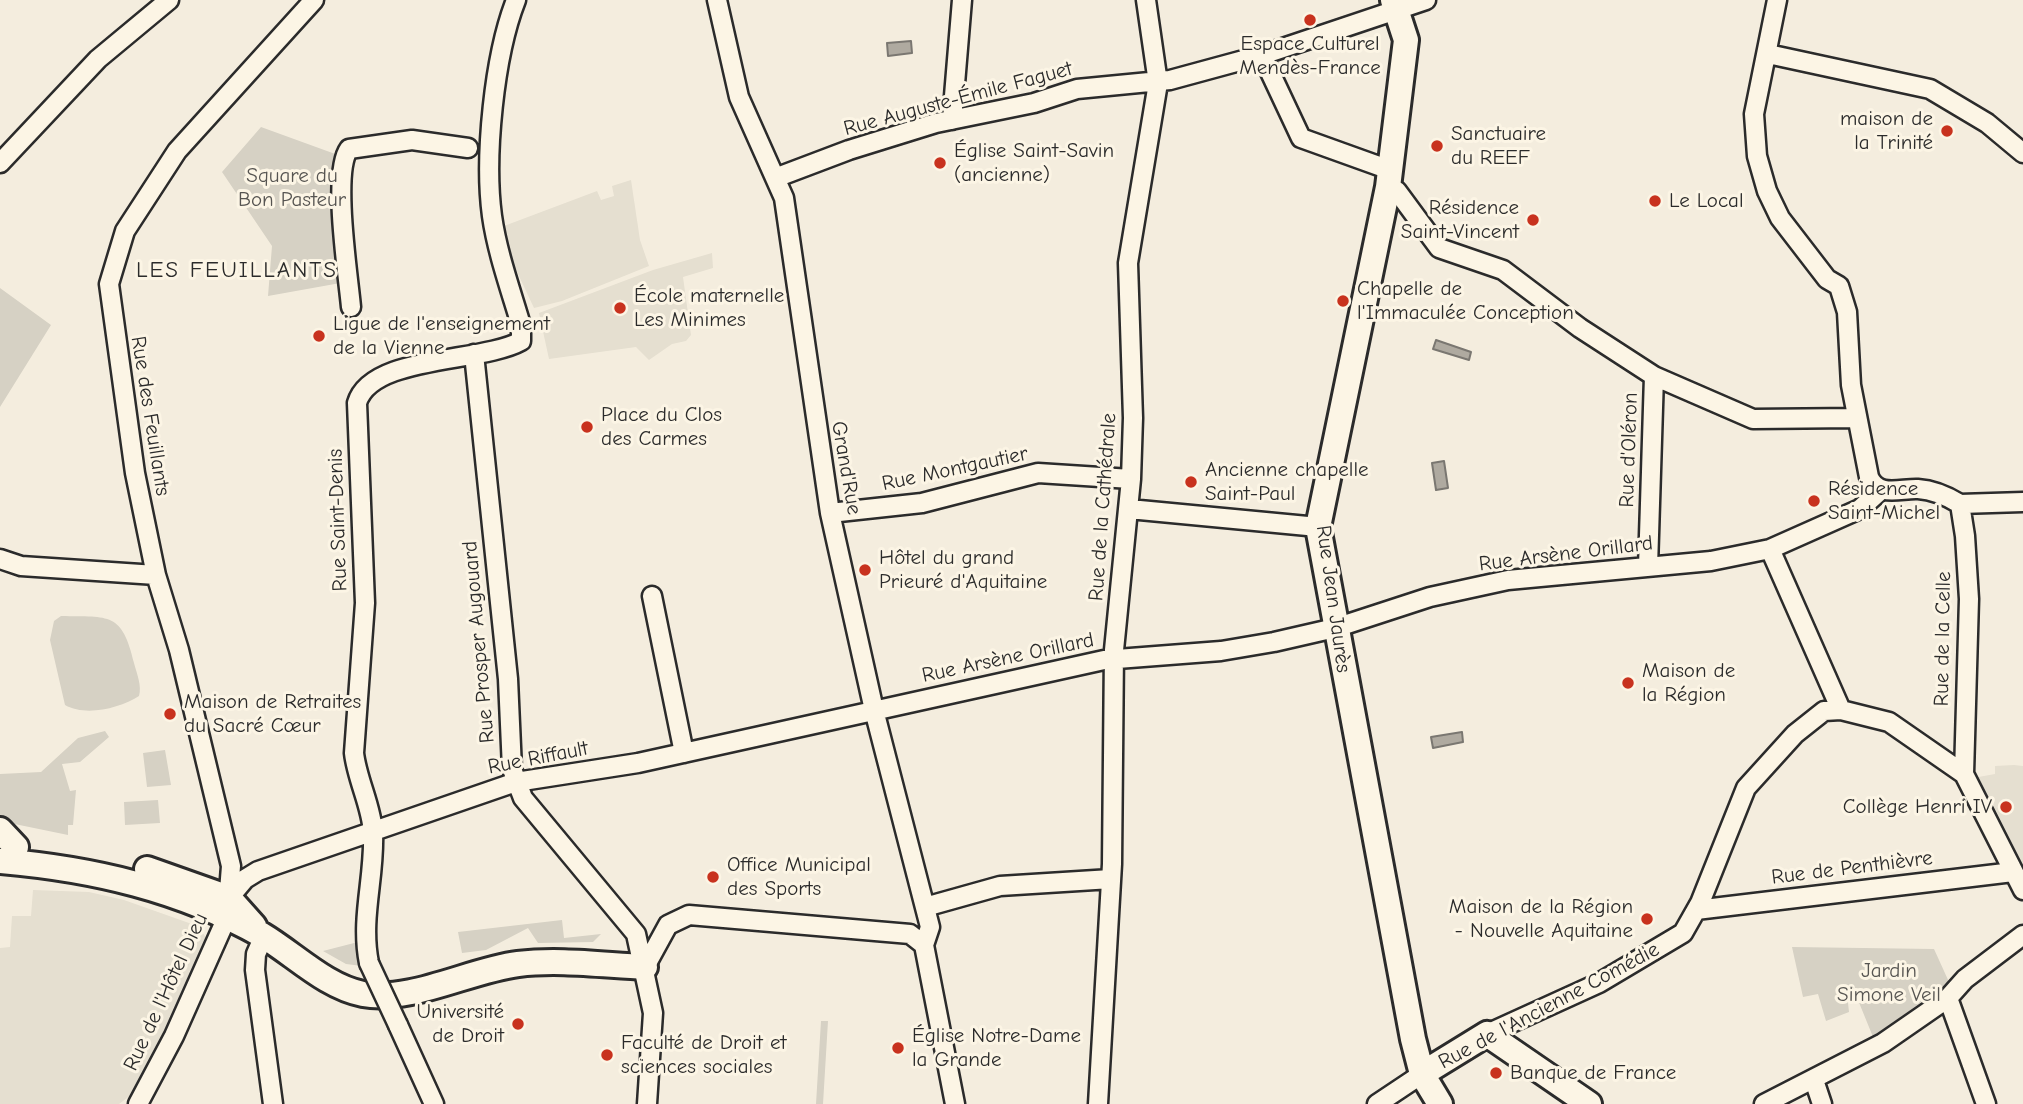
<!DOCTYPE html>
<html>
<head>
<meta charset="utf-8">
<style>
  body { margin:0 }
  canvas { display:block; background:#f4edde }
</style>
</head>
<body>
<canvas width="2023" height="1104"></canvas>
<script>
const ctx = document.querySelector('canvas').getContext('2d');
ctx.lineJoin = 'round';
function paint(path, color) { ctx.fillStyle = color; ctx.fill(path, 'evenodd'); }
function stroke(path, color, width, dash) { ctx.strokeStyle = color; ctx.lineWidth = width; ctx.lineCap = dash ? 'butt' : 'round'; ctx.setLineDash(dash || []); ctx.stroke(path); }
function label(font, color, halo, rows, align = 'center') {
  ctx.font = font + ' "Comic Neue",sans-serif'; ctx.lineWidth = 6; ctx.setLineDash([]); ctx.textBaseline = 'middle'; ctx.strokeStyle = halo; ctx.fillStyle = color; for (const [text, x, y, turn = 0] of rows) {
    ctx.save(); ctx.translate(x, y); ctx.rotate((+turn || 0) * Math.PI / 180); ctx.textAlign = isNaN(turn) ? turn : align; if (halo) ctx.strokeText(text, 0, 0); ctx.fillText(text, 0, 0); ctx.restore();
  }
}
paint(new Path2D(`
  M 631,180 L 640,240 L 649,266 L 562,301 L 534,308 L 511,259 L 504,226 L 597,191 L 601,200 L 614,196 L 612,186 Z
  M 712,253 L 713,268 L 683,277 L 691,335 L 686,341 L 672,344 L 649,360 L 636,347 L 549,359 L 539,313 L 653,270 Z
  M 2014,765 L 2023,766 L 2023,867 L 1973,778 L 1995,774 L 1995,766 Z
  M 33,890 L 89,892 L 124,900 L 189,923 L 198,927 L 205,936 L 206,946 L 139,1089 L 119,1104 L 0,1104 L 0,948 L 10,947 L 12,916 L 31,916 Z`), '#e5dfd0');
paint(new Path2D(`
  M 261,127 L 338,155 L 346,282 L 268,296 L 272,246 L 222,172 Z
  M 0,288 L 51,325 L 0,407 Z
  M 61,616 C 110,617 122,612 134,663 C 137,674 142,686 139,696 C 120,708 86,717 65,705 L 50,640 L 54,621 Z
  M 105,731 L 109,737 L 80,762 L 62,764 L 70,791 L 76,790 L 73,825 L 68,825 L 68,835 L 0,821 L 0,774 L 41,772 L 78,738 Z
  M 165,750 L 171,785 L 147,787 L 143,753 Z
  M 158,800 L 160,823 L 125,825 L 124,802 Z
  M 562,920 L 564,938 L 601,934 L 593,942 L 538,943 L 528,928 L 486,950 L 462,953 L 458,932 Z
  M 358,942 L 362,966 L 346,964 L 323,951 Z
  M 1792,947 L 1934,949 L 1949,982 L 1873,1037 L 1858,1000 L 1848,1003 L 1849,1012 L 1826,1021 L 1818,994 L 1803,997 Z
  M 821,1021 L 828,1021 L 823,1104 L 816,1104 Z`), '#d6d1c4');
const water = new Path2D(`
  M 911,41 L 912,53 L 888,56 L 887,43 Z
  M 1436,340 L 1471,352 L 1469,360 L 1433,349 Z
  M 1444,461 L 1448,488 L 1436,490 L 1432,463 Z
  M 1462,732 L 1463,742 L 1433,748 L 1431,737 Z`);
paint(water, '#afaaa0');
stroke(water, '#7a7771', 2);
const street = new Path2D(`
  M 717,0 L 739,97 L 784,198 L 830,513 L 874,710 L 930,927 L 924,945
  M 1777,0 L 1754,114 L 1757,156 L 1767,191 L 1780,218 L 1827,279 L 1839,286 L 1847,312 L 1851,385 L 1869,477 C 1878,498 1901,488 1918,489 C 1934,490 1947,496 1960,504
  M 1768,54 L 1930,89 L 1987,123 L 2023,153
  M 1262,55 L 1301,138 L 1390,170
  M 952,120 L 962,0
  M 0,163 L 98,59 L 169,0
  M 775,178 L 849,150 L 936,123 L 1034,103 L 1077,89 L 1170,80 L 1262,55 L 1426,0
  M 1388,187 L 1397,191 L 1439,248 L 1503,270 L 1580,328 L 1654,376 L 1753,419 L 1856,418
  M 351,307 C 348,274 332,172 349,149 L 412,140 L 468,148
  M 474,354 L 508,679 L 512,769 L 523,798 L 636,934 L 653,1013 L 647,1104
  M 1960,504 L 1965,536 L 1969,599 L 1964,774 L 2023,890
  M 1960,504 L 2023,502
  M 1129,509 L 1318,527
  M 830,513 L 922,503 L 1038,473 L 1131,479
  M 1770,549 L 1841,710
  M 0,559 L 21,566 L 156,575
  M 1648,567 L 1654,376
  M 652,596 L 684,753
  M 229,898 L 245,879 L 258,871 L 516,782 L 638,763 L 1104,660 L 1221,651 L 1274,642 L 1335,628 L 1430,597 L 1508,580 L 1711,561 L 1770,549 L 1860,509 L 1881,490
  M 925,907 L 1000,886 L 1111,879
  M 1696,910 L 2013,872
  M 264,936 L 256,954 L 255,970 L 273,1104
  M 369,963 C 360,918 375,877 373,833 C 372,807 357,780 354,753 L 365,603 L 357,403 C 371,355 482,363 521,341 L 521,325 C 511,291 497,252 492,216 C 484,157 494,56 516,0
  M 645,967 L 668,925 L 689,915 L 910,934 L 924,945 L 955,1104
  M 1948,998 L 1986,1104
  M 398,1025 L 434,1104
  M 1487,1034 L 1599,983 L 1683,933 L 1700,903 L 1746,788 L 1795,734 L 1824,711 L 1841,710 L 1889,722 L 1964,774
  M 1814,1080 L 1822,1104
  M 138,1104 L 174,1036 L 227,917 L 231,866 L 179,650 L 156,575 L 135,473 L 109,284 L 125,231 L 177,151 L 314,0
  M 1098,1104 L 1112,864 L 1114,650 L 1131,479 L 1133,418 L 1128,263 L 1158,83 L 1146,0
  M 1377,1104 L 1422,1074
  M 1764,1104 L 1883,1043 L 1948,998 L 1965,979 L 2023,935`);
const secondary = new Path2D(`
  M 1393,0 L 1406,40 L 1388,187 L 1318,527 L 1413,1039 L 1422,1074 L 1440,1104
  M 0,830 L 16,847
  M 0,861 C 93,869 180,889 262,935 C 294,954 326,987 363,994 C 410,1003 470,970 518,964 C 559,959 603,965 645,967
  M 147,869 L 229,898 L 254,926
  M 1422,1074 L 1487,1034 L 1589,1104`);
stroke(street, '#2b2b2b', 23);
stroke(secondary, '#2b2b2b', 30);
stroke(street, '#fcf5e5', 18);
stroke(secondary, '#fcf5e5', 24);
const streetBridge = new Path2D(`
  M 369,963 L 398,1025`);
stroke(streetBridge, '#2b2b2b', 23, []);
stroke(streetBridge, '#fcf5e5', 18);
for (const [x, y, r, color] of [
  [1310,20,7,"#c8321e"],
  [1947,131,7,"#c8321e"],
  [1437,146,7,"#c8321e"],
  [940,163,7,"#c8321e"],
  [1655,201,7,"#c8321e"],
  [1533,220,7,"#c8321e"],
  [1343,301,7,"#c8321e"],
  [620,308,7,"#c8321e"],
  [319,336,7,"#c8321e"],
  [587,427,7,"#c8321e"],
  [1191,482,7,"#c8321e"],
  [1814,501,7,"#c8321e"],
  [865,570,7,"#c8321e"],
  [1628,683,7,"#c8321e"],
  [170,714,7,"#c8321e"],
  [2006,807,7,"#c8321e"],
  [713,877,7,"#c8321e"],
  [1647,919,7,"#c8321e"],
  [518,1024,7,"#c8321e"],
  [898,1048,7,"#c8321e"],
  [607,1055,7,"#c8321e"],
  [1496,1073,7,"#c8321e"]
]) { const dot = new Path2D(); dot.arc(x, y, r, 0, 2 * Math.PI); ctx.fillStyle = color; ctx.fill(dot); stroke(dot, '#fcf5e5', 2.5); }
label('21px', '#2b2b2b', '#fcf5e5', [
  ["Espace Culturel",1310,44,"center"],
  ["Mendès-France",1310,68,"center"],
  ["maison de",1933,119,"right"],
  ["la Trinité",1933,143,"right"],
  ["Sanctuaire",1451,134],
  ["du REEF",1451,158],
  ["Église Saint-Savin",954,151],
  ["(ancienne)",954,175],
  ["Le Local",1669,201],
  ["Résidence",1519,208,"right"],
  ["Saint-Vincent",1519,232,"right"],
  ["Chapelle de",1357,289],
  ["l'Immaculée Conception",1357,313],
  ["École maternelle",634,296],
  ["Les Minimes",634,320],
  ["Ligue de l'enseignement",333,324],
  ["de la Vienne",333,348],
  ["Place du Clos",601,415],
  ["des Carmes",601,439],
  ["Ancienne chapelle",1205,470],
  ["Saint-Paul",1205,494],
  ["Résidence",1828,489],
  ["Saint-Michel",1828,513],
  ["Hôtel du grand",879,558],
  ["Prieuré d'Aquitaine",879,582],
  ["Maison de",1642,671],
  ["la Région",1642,695],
  ["Maison de Retraites",184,702],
  ["du Sacré Cœur",184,726],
  ["Collège Henri IV",1992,807,"right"],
  ["Office Municipal",727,865],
  ["des Sports",727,889],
  ["Maison de la Région",1633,907,"right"],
  ["- Nouvelle Aquitaine",1633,931,"right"],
  ["Université",504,1012,"right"],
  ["de Droit",504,1036,"right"],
  ["Église Notre-Dame",912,1036],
  ["la Grande",912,1060],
  ["Faculté de Droit et",621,1043],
  ["sciences sociales",621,1067],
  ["Banque de France",1510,1073]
], 'left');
label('21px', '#2b2b2b', '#fcf5e5', [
  ["Rue Auguste-Émile Faguet",958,99,-15],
  ["Rue des Feuillants",150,416,81],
  ["Rue d'Oléron",1629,450,-88],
  ["Grand'Rue",846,468,80],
  ["Rue Montgautier",955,469,-12],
  ["Rue de la Cathédrale",1103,507,-86],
  ["Rue Saint-Denis",338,520,-92],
  ["Rue Arsène Orillard",1566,554,-7],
  ["Rue Jean Jaurès",1333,599,82],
  ["Rue de la Celle",1943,639,-89],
  ["Rue Prosper Augouard",479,642,-95],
  ["Rue Arsène Orillard",1008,658,-12],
  ["Rue Riffault",538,758,-11],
  ["Rue de Penthièvre",1852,868,-7],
  ["Rue de l'Hôtel Dieu",166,992,-65],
  ["Rue de l'Ancienne Comédie",1549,1006,-28]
]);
label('21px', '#565451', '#fcf5e5', [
  ["Square du",292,176],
  ["Bon Pasteur",292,200],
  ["Jardin",1889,971],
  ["Simone Veil",1889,995]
]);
ctx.letterSpacing = '2px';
label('23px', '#2b2b2b', '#fcf5e5', [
  ["LES FEUILLANTS",237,270]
]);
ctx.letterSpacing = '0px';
</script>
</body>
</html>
